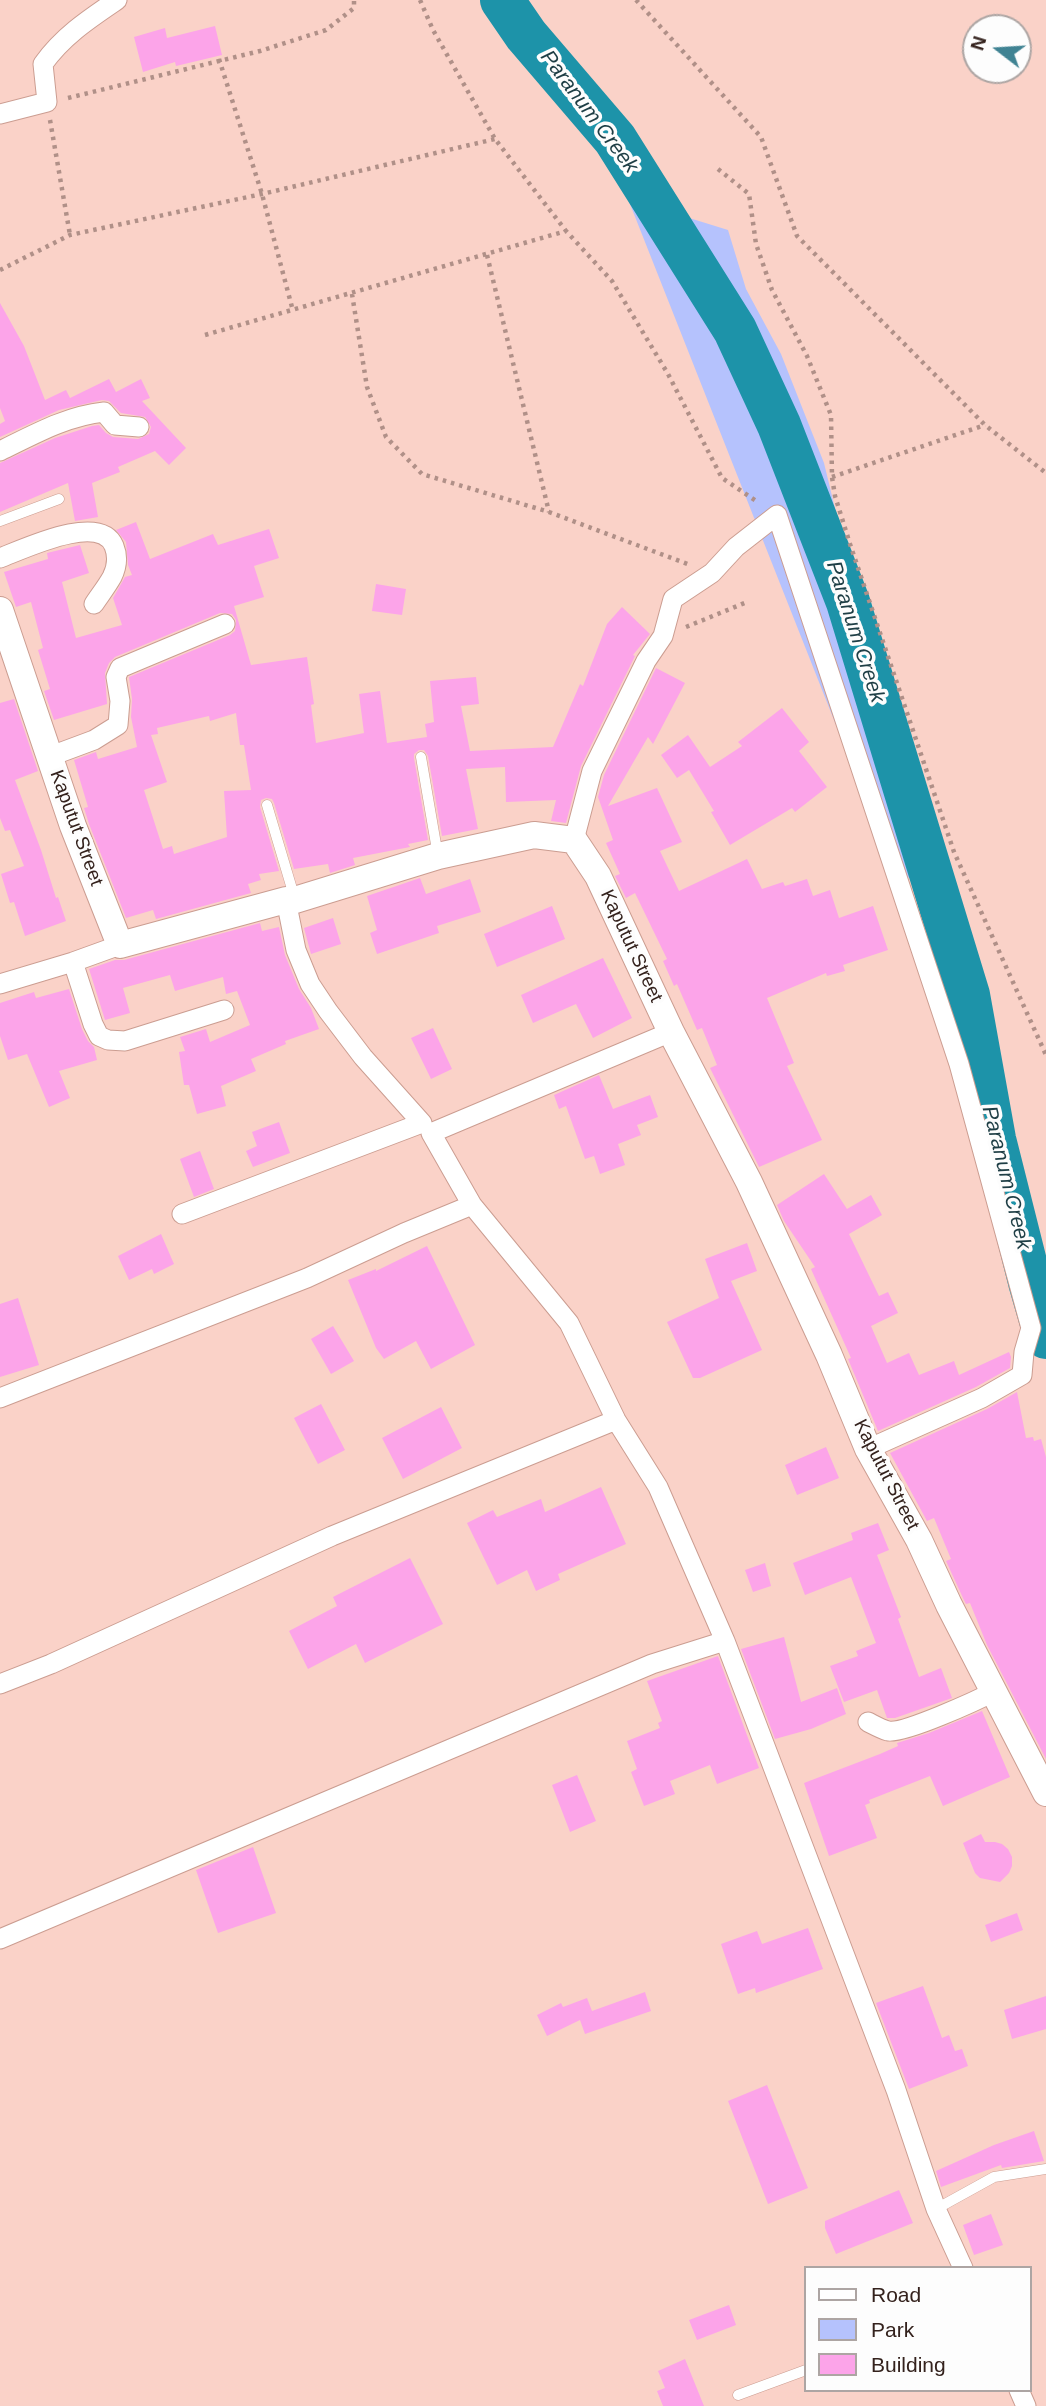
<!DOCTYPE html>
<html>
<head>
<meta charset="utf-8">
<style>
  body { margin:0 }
  #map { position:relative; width:1046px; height:2406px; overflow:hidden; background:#fad2c8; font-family:Arial,sans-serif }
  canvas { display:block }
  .legend { position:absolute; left:804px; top:2266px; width:228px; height:126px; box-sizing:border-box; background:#fdfdfd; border:2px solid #ada5a3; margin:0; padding:9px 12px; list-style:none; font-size:21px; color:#34221d }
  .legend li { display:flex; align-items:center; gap:14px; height:35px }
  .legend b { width:35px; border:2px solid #ada5a3 }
  .north { position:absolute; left:962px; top:14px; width:70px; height:70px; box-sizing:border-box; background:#fdfdfd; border:2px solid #ada5a3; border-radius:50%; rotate:287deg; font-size:19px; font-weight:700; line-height:28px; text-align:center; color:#34221d }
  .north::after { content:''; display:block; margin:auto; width:24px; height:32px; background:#408393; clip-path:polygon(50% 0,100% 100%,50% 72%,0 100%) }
</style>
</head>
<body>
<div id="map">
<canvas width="1046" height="2406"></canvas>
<ul class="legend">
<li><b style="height:9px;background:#fff"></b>Road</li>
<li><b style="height:19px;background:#b5c2fd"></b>Park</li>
<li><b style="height:19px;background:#fca4e9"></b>Building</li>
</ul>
<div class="north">N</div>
</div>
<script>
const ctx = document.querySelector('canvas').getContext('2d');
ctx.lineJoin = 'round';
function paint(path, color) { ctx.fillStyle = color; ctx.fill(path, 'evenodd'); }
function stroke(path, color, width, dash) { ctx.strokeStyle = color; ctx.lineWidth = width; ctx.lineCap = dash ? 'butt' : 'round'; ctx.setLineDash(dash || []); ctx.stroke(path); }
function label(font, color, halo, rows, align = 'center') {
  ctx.font = font + ' Arial,sans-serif'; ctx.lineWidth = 7; ctx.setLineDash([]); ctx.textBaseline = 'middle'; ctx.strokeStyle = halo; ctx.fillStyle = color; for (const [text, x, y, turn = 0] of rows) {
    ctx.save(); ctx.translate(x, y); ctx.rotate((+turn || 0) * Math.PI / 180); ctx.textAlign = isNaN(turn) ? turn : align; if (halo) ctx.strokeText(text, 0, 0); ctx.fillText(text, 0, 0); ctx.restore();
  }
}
paint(new Path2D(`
  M 628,199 L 728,230 L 746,289 L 781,354 L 824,463 L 839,525 L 943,840 L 900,887 Z`), '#b5c2fd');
stroke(new Path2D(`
  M 502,0 L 526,35 L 615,139 L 735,330 L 779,425 L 848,602 L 968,995 L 994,1139 L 1030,1282 L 1046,1337`), '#1d93a9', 44);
paint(new Path2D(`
  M 215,26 L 222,55 L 176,66 L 175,62 L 143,72 L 134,37 L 165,28 L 167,38 Z
  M 0,303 L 24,346 L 45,400 L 66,390 L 70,398 L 109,379 L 116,392 L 141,379 L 150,398 L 142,401 L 186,448 L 169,465 L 155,451 L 118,467 L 120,472 L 92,483 L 98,517 L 75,521 L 68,483 L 0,512 L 0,463 L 55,438 L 92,426 L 99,425 L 106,433 L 113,437 L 138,439 L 149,434 L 151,427 L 145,417 L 121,413 L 109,401 L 102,400 L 59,410 L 0,437 L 0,424 L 5,421 L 0,408 Z
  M 136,522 L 150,559 L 213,534 L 218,545 L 269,529 L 279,558 L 254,566 L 264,597 L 234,606 L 251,665 L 307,657 L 314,704 L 311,705 L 316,743 L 364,733 L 359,694 L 380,691 L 387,743 L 427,737 L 425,724 L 434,722 L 430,681 L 476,677 L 479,704 L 461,706 L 470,751 L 553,747 L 580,684 L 583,686 L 607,624 L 622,607 L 650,634 L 633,655 L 635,656 L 581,766 L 566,823 L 551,821 L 556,800 L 506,802 L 505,767 L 466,769 L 478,829 L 442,836 L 428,756 L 424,750 L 419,750 L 414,754 L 414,758 L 428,840 L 408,844 L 410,847 L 353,858 L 355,865 L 330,873 L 328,864 L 294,869 L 274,803 L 272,799 L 266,798 L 261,800 L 260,807 L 279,871 L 259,874 L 261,880 L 248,884 L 251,893 L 156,919 L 153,910 L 126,918 L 89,824 L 84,808 L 88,807 L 74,760 L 96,752 L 98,759 L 137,747 L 131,717 L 132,699 L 129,677 L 230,635 L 235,631 L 236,620 L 232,614 L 220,613 L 115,657 L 109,663 L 105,673 L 107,704 L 54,720 L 44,691 L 50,689 L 38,650 L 43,648 L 31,602 L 16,607 L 4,572 L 48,559 L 47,553 L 80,545 L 89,573 L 62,582 L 76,638 L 122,625 L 113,598 L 125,577 L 132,575 L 128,565 L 126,542 L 116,530 ZM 236,713 L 240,745 L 244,745 L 251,790 L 224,791 L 227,837 L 174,854 L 172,846 L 163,849 L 144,790 L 167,782 L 151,735 L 158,734 L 157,728 L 209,716 L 210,721 Z
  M 376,584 L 406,589 L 402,615 L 372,611 Z
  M 656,668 L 685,683 L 653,744 L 648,737 L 608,806 L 657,788 L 682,842 L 660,851 L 679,891 L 747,859 L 762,889 L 783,882 L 785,886 L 807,879 L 813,896 L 830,890 L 839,918 L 873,906 L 888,950 L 843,965 L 845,971 L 827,976 L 826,973 L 767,998 L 794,1063 L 787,1066 L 822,1140 L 759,1167 L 710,1068 L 717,1065 L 702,1028 L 697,1030 L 677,984 L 674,986 L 663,961 L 667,959 L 635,893 L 626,898 L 615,876 L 620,874 L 606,843 L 613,840 L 598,797 L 604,775 Z
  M 14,699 L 38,771 L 15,780 L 41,850 L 56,898 L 58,897 L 66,921 L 25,936 L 14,902 L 10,903 L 1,874 L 24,866 L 10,830 L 5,831 L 0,818 L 0,703 Z
  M 782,708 L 809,742 L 799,751 L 827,787 L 795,812 L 792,808 L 730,845 L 711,812 L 714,811 L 689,770 L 677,778 L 661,755 L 688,735 L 710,767 L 742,746 L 738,742 Z
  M 420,878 L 426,894 L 470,879 L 481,912 L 437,926 L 439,933 L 377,954 L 370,933 L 377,930 L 367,896 Z
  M 552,906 L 565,939 L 497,967 L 484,934 Z
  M 333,918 L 341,944 L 311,954 L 304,928 Z
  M 260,923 L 262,931 L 279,927 L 285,955 L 299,989 L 311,1008 L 319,1029 L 285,1041 L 286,1044 L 251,1059 L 256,1071 L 221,1086 L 226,1106 L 197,1114 L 189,1085 L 184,1085 L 179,1052 L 185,1051 L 180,1037 L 206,1029 L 210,1042 L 250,1025 L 237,991 L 226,994 L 223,977 L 175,991 L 170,975 L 123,988 L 130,1013 L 105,1020 L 89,969 L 115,960 L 124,960 Z
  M 603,958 L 632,1018 L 593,1038 L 576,1004 L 533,1023 L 521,995 Z
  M 69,989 L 82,1029 L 88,1041 L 94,1047 L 97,1060 L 59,1071 L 70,1098 L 49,1107 L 27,1054 L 8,1060 L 0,1036 L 0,1003 L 34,992 L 36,998 Z
  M 433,1028 L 452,1069 L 431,1079 L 411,1038 Z
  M 599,1075 L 613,1109 L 650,1095 L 658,1117 L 637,1125 L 641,1135 L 618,1144 L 625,1165 L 600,1174 L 594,1156 L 585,1159 L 566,1106 L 559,1109 L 554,1095 Z
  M 279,1122 L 290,1153 L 253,1167 L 246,1151 L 257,1146 L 252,1132 Z
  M 200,1151 L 214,1189 L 194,1197 L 180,1159 Z
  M 824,1174 L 847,1209 L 871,1195 L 882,1215 L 849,1234 L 879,1296 L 888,1292 L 898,1313 L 871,1326 L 887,1363 L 909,1353 L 919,1375 L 954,1361 L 959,1375 L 1009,1352 L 1011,1357 L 1010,1368 L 976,1387 L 878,1431 L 848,1359 L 851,1358 L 811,1269 L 815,1267 L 784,1221 L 777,1205 Z
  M 161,1234 L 174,1264 L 154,1274 L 152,1269 L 129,1280 L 118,1256 Z
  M 747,1243 L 757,1271 L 731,1281 L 762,1350 L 700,1378 L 693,1378 L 667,1322 L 719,1298 L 705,1259 Z
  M 427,1246 L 475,1345 L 431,1369 L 416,1341 L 384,1359 L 376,1348 L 348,1280 L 376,1269 L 376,1271 Z
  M 18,1298 L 39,1365 L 0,1377 L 0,1304 Z
  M 333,1326 L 354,1361 L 331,1374 L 311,1339 Z
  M 1017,1392 L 1026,1438 L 1033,1437 L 1034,1441 L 1041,1439 L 1046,1457 L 1046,1759 L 987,1645 L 970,1603 L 966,1604 L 963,1598 L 946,1561 L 951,1559 L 934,1518 L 927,1521 L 890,1453 L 987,1409 Z
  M 321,1404 L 345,1450 L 318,1464 L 294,1418 Z
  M 441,1407 L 462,1448 L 403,1479 L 382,1438 Z
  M 826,1447 L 839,1478 L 797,1495 L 785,1465 Z
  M 601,1487 L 626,1544 L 558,1574 L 560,1580 L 536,1591 L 527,1570 L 497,1585 L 467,1523 L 493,1510 L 497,1517 L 541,1499 L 545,1512 Z
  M 878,1523 L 889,1550 L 877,1555 L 901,1617 L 898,1619 L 919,1677 L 941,1668 L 952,1698 L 895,1718 L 887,1718 L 877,1690 L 844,1702 L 830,1666 L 858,1656 L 856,1651 L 876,1643 L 851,1577 L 805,1595 L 793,1563 L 853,1540 L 851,1533 Z
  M 410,1558 L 443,1624 L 365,1663 L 356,1644 L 308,1669 L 289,1631 L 337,1606 L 333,1597 Z
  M 765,1563 L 771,1586 L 753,1592 L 745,1570 Z
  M 784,1637 L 801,1702 L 837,1688 L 846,1714 L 811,1729 L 775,1739 L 741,1649 Z
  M 718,1656 L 759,1768 L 717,1784 L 710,1765 L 670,1781 L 675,1794 L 644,1806 L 631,1772 L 637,1769 L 627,1741 L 660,1728 L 658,1723 L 662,1721 L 647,1681 Z
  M 982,1711 L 1010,1777 L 943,1806 L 930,1776 L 869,1800 L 870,1803 L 865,1805 L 877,1838 L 829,1856 L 804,1783 L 880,1754 L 898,1746 L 897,1743 L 929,1733 Z
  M 577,1775 L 596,1821 L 570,1832 L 552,1785 Z
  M 981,1834 L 985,1842 L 995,1842 L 1002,1844 L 1008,1849 L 1012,1857 L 1012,1866 L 1009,1873 L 1000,1882 L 980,1878 L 975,1873 L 963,1843 Z
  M 253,1847 L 276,1913 L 218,1933 L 196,1870 Z
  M 1017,1913 L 1023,1930 L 991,1942 L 985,1925 Z
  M 808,1928 L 823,1969 L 756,1993 L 755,1988 L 738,1994 L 721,1944 L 757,1931 L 762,1944 Z
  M 923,1986 L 942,2038 L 949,2035 L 955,2051 L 962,2049 L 968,2066 L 909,2089 L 876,2003 Z
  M 645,1992 L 651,2011 L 585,2034 L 580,2020 L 547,2036 L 537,2015 L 561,2003 L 563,2007 L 587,1998 L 592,2011 Z
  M 1046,1996 L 1046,2029 L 1012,2039 L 1004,2010 Z
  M 767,2085 L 808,2188 L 768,2204 L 728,2101 Z
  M 1034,2131 L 1044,2161 L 1002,2168 L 1001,2165 L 941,2187 L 936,2171 L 994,2145 Z
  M 899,2190 L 913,2223 L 836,2254 L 825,2228 L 825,2221 Z
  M 991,2214 L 1003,2245 L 974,2255 L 963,2225 Z
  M 729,2305 L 736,2325 L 697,2340 L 689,2320 Z
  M 685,2359 L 704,2406 L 663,2406 L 657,2391 L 665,2388 L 658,2371 Z`), '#fca4e9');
const lane = new Path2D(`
  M 0,521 L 59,499
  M 421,757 L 438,856
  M 267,805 L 295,899
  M 936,2209 L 994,2177 L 1046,2169
  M 738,2395 L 806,2370`);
const street = new Path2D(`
  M 0,114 L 47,102 L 43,64 C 63,36 89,19 117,0
  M 0,451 C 33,435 66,416 104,412 L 115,425 L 139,427
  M 0,558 C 24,549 100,512 114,546 C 118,556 117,567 112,577 C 107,586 100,595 94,604
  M 51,756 L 94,740 L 118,725 L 120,701 L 116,677 L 120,668 L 225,624
  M 574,840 L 592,771 L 646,661 L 663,636 L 673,599 L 712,573 L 736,547 L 777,515 L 959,1064 L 1031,1328 L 1024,1352 L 1022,1375 L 982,1398 L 868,1449
  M 73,962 L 93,1024 L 99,1036 L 108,1040 L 125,1041 L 224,1010
  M 0,984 L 73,962 L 120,945
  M 472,1205 L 569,1323 L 616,1420 L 658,1487 L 725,1641 L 896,2090 L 936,2209 L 963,2268
  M 182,1214 L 422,1123 L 363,1057 L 328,1011 L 310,984 L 296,950 L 286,900
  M 0,1398 L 307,1278 L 404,1233 L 472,1205 L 431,1133 L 671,1032
  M 0,1684 L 51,1664 L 332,1536 L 616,1420
  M 868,1722 C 874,1725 881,1729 888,1731 C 904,1734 978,1700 995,1691
  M 0,1939 L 652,1664 L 725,1641
  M 1019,2390 L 1026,2406`);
const secondary = new Path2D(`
  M 0,610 L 73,826 L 120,945 L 286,900 L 295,900 L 438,856 L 534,835 L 574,840 L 598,876 L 671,1032 L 749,1182 L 829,1355 L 868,1449 L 919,1540 L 949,1605 L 1046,1793`);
stroke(lane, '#cb9d91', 11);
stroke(street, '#cb9d91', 21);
stroke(secondary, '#cb9d91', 28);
stroke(new Path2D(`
  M 420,0 L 433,30 L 495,139 L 566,231
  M 636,0 L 761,137 L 797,236 L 985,425 L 1046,473
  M 219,59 L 262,194 L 293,311
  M 68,98 L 260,51 L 326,30 L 354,8 L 354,0
  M 50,120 L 70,235
  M 718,169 L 749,194 L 756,244 L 772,290 L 807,356 L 831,415 L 832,477 L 835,496 L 850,544 L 954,852 L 1046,1055
  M 487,255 L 549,512
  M 0,270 L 70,235 L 262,194 L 495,139
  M 352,294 L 367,387 L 386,437 L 422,474 L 549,512 L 690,565
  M 205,335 L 566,231 L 612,281 L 668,374 L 722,478 L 759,503
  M 832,477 L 985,425
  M 686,627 L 747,602`), '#b09088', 4.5, [3.5, 5]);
stroke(lane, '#fff', 10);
stroke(street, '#fff', 19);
stroke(secondary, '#fff', 26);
label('19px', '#34221d', '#fdfdfd', [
  ["Kaputut Street",76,828,70],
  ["Kaputut Street",631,946,65],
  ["Kaputut Street",886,1475,63]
]);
label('italic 21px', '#1e3e45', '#fdfdfd', [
  ["Paranum Creek",589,112,53],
  ["Paranum Creek",855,632,72],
  ["Paranum Creek",1006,1178,76]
]);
</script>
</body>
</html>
